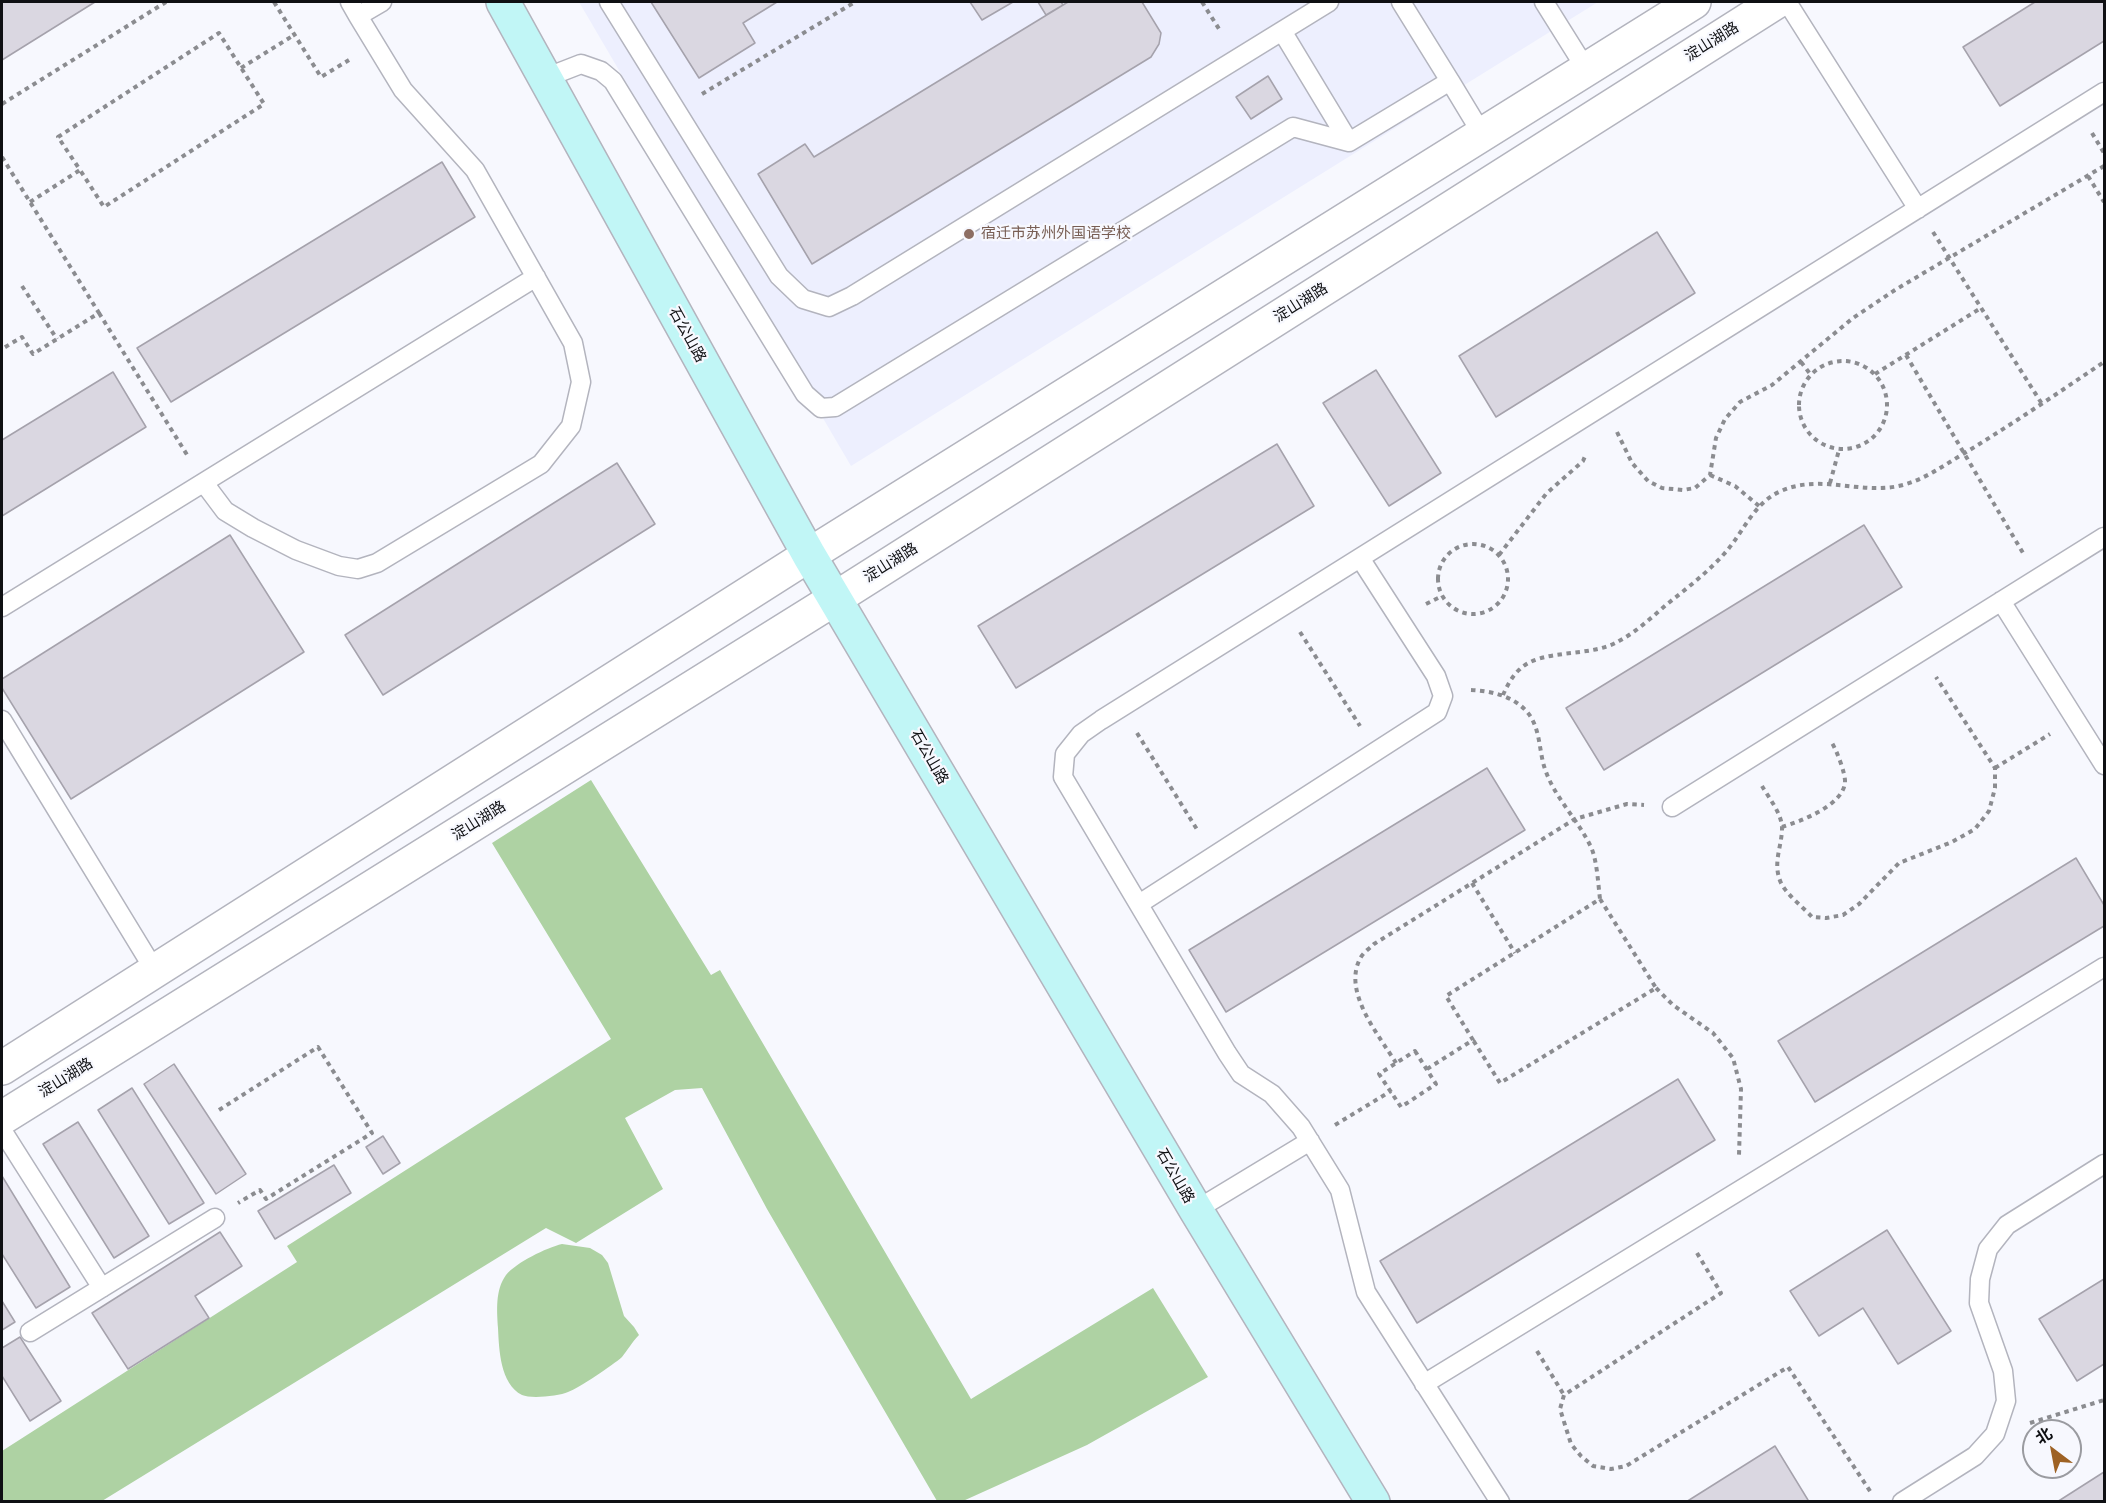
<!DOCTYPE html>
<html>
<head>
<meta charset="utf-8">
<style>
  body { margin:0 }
  #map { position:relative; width:2106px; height:1503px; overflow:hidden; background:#f7f8fe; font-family:"PT Sans Narrow","Noto Sans SC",sans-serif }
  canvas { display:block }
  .frame { position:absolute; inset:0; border:3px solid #0f1013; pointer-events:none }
  .north { position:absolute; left:2022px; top:1419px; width:60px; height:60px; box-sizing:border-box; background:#f7f8fe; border:2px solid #9a9ba0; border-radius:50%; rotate:328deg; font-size:16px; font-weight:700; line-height:24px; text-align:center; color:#0f1013 }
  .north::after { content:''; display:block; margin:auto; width:21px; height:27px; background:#9e6224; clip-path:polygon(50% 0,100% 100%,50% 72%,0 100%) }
</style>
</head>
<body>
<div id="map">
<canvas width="2106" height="1503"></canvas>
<div class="frame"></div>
<div class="north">北</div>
</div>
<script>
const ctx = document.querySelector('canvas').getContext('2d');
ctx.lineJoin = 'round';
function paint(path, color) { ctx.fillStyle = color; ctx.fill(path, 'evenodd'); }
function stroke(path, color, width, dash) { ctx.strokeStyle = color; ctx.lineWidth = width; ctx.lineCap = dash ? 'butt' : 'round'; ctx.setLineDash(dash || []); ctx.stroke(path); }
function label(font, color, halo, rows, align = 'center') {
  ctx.font = font + ' "PT Sans Narrow","Noto Sans SC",sans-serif'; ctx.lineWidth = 4.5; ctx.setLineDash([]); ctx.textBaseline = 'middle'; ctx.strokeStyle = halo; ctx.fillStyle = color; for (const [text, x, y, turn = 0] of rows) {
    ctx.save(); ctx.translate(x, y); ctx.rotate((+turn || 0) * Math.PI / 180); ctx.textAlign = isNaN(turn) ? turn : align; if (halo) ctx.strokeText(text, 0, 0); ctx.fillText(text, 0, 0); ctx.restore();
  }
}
paint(new Path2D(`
  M 579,2 L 1598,2 L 851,466 Z`), '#edeffe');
paint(new Path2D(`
  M 591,780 L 711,975 L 720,970 L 971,1399 L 1153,1288 L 1208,1377 L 1087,1445 L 963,1501 L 937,1501 L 767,1209 L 702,1088 L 675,1090 L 625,1118 L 663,1189 L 576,1243 L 546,1228 L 102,1501 L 2,1501 L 2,1451 L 297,1262 L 287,1246 L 611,1039 L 492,843 Z
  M 562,1244 L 590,1248 L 602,1255 L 608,1263 L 624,1316 L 634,1327 L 639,1335 C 632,1342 627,1351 622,1357 C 613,1365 579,1388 568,1392 C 559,1396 531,1399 522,1395 C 500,1384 499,1349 498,1328 C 497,1311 495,1290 506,1275 C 517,1262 546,1248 562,1244 Z`), '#aed2a3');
const building = new Path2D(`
  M 2,2 L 95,2 L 2,60 Z
  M 651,2 L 777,2 L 743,23 L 755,43 L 699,78 Z
  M 970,2 L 1013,2 L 982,20 Z
  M 1038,2 L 1061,2 L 1063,5 L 1046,15 Z
  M 1068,2 L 1142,2 L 1161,33 L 1159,44 L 1151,57 L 812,264 L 758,174 L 805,144 L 814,157 Z
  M 2035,2 L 2104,2 L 2104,41 L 2000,106 L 1963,47 Z
  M 1268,76 L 1282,99 L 1251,119 L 1236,97 Z
  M 442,162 L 475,217 L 171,402 L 137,348 Z
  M 1657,232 L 1695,293 L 1496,417 L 1459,356 Z
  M 1376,370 L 1441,473 L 1389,506 L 1323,403 Z
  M 113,372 L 146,427 L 2,516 L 2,440 Z
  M 1277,444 L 1314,506 L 1016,688 L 978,626 Z
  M 617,463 L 655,524 L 383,695 L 345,635 Z
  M 1864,525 L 1902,587 L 1604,770 L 1566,708 Z
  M 230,535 L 304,652 L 71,799 L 2,688 L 2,679 Z
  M 1487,768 L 1525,830 L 1226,1012 L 1189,950 Z
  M 2076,858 L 2104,905 L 2104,926 L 1815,1102 L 1778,1041 Z
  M 174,1064 L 246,1174 L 216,1194 L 144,1084 Z
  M 1678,1079 L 1715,1140 L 1417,1323 L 1380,1261 Z
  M 132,1088 L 204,1203 L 169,1224 L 98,1110 Z
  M 78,1122 L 149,1236 L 114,1258 L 43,1144 Z
  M 383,1136 L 400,1163 L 383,1174 L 366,1147 Z
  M 334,1165 L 351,1193 L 275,1239 L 258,1211 Z
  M 2,1176 L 70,1287 L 36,1308 L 2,1254 Z
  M 1887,1230 L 1951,1331 L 1898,1364 L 1863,1308 L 1819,1336 L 1790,1291 Z
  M 220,1232 L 242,1266 L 195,1296 L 209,1318 L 128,1369 L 92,1313 Z
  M 2104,1279 L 2104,1364 L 2077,1381 L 2039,1319 Z
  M 2,1301 L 15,1322 L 2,1330 Z
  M 20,1337 L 61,1401 L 30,1421 L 2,1376 L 2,1348 Z
  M 1775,1446 L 1808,1500 L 1806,1502 L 1686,1502 Z
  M 2104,1472 L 2104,1502 L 2057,1502 Z`);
paint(building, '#dad7e1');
stroke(building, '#a5a2ac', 1.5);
const lane = new Path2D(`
  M 350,2 L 358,16 L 382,2
  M 609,2 L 779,276 L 803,299 L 829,307 L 852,296 L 1329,2
  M 1401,2 L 1450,81
  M 1544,2 L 1586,69
  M 1787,2 L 1918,209
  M 1282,31 L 1349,142
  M 545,78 L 581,64 L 601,71 L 613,81 L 805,394 L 821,408 L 835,407 L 1293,127 L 1349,142 L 1450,81 L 1482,134
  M 204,483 L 225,511 L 253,528 L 296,550 L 339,566 L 358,569 L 377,563 L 541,464 L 571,426 L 581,382 L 573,343 L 475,170 L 403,90 L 358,16
  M 2001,601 L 2104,765
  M 2,607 L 536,277
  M 2,720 L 155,971
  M 1672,807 L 2104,537
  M 1139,904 L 1437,712 L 1443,696 L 1436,676 L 1360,558
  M 2,1130 L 102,1288
  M 1196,1210 L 1310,1141
  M 30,1332 L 215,1218
  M 1424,1384 L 2104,967
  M 1500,1502 L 1366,1292 L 1340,1190 L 1301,1127 L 1272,1094 L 1241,1074 L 1227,1053 L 1063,777 L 1065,754 L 1081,734 L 1101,720 L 2104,92
  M 1902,1502 L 1975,1456 L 1995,1434 L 2006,1401 L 2003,1371 L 1979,1303 L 1980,1279 L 1988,1249 L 2007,1225 L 2104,1164`);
const street = new Path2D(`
  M 2,1068 L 809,555 L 1694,2
  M 2,1118 L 836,598 L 1776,2`);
const secondary = new Path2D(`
  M 503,2 L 809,555 L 1196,1210 L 1373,1502`);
stroke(lane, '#b3b4be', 21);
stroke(street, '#b3b4be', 36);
stroke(secondary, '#b3b4be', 36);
stroke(new Path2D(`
  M 274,2 L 321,77 L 349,60
  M 1202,2 L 1221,32
  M 241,68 L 294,35
  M 702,94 L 855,2
  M 2,104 L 166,2
  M 2092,133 L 2104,153
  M 2,157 L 99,313 L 33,354 L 22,337 L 2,349
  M 2088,176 L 2104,202
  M 30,202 L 80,170 L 58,137 L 219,33 L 264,104 L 104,207 L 80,170
  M 1933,232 L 2042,404
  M 22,286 L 57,339
  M 99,313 L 189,458
  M 1906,355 L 2023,553
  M1799 405a44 44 0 1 1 88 0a44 44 0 1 1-88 0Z
  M 1801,362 L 1811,375
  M 1875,374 L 1981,308
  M 1617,432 L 1632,463 L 1648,481 L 1662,488 L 1683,490 L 1695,488 L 1710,475 L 1716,438 L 1725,419 L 1740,402 L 1772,385 L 1853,318 L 1895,290 L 2104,166
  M 1710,475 L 1735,486 L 1759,506
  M 1830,483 L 1839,450
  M1438 579a35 35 0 1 1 70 0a35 35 0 1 1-70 0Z
  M 1499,555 L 1546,494 L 1583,461 L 1586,454
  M 1426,604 L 1442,596
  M 1300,632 L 1360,726
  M 1471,690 C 1492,691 1514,696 1528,713 C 1540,728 1539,749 1544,766 C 1553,796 1576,817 1590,845 C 1597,858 1598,883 1600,899
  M 1503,695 C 1507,686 1512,676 1520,669 C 1542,648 1591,658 1619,641 C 1636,632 1651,618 1666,605 C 1686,589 1707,573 1724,554 C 1744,532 1753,503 1781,491 C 1822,473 1862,496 1903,485 C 1925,479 1943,466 1963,454 C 2011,425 2058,393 2104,362
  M 1137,733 L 1198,831
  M 1995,768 L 2050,734
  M 1762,786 C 1769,798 1782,814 1782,828 C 1782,847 1772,863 1781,883 C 1787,895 1803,907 1812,917 L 1826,918 L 1843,915 L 1859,904 L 1899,863 L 1952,842 L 1975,829 L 1989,811 L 1995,788 L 1995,768 L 1936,677
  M 1782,827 C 1801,821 1842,806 1845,783 C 1846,775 1837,751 1832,743
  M 1472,883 L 1515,953
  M 1656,988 L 1673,1005 L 1713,1033 L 1733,1058 L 1741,1089 L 1739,1155
  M 1415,1051 L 1436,1084 L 1401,1107 L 1379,1074 Z
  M 1396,1063 C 1379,1035 1341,991 1361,957 C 1364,952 1370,948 1374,944 L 1575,819 L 1627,804 L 1644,805
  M 1427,1069 L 1473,1040 L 1446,996 L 1600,899 L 1656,988 L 1500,1083 L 1473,1040
  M 219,1110 L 318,1047 L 372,1133 L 266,1199 L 260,1190 L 238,1203
  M 1335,1125 L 1391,1091
  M 1697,1253 L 1721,1293 L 1564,1395 L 1560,1409 L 1571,1444 L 1581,1456 L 1593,1466 L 1611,1469 L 1626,1466 L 1788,1367 L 1872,1494
  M 1537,1351 L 1564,1395
  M 2030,1423 L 2104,1400`), '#8b8c90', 4, [4.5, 4.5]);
stroke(lane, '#fff', 18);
stroke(street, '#fff', 33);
stroke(secondary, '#c1f6f6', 33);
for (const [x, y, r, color] of [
  [969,234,6,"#8d6e63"]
]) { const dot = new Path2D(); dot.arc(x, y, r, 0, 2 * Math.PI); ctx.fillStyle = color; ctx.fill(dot); stroke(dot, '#f7f8fe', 2); }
label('15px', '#0f1013', '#f7f8fe', [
  ["淀山湖路",1712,42,-32],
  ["淀山湖路",1301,303,-32],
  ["石公山路",687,335,61],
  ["淀山湖路",891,563,-32],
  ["石公山路",929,757,60],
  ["淀山湖路",479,821,-32],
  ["淀山湖路",66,1078,-32],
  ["石公山路",1175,1176,60]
]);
label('15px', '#785e54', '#f7f8fe', [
  ["宿迁市苏州外国语学校",981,234]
], 'left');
</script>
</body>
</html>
